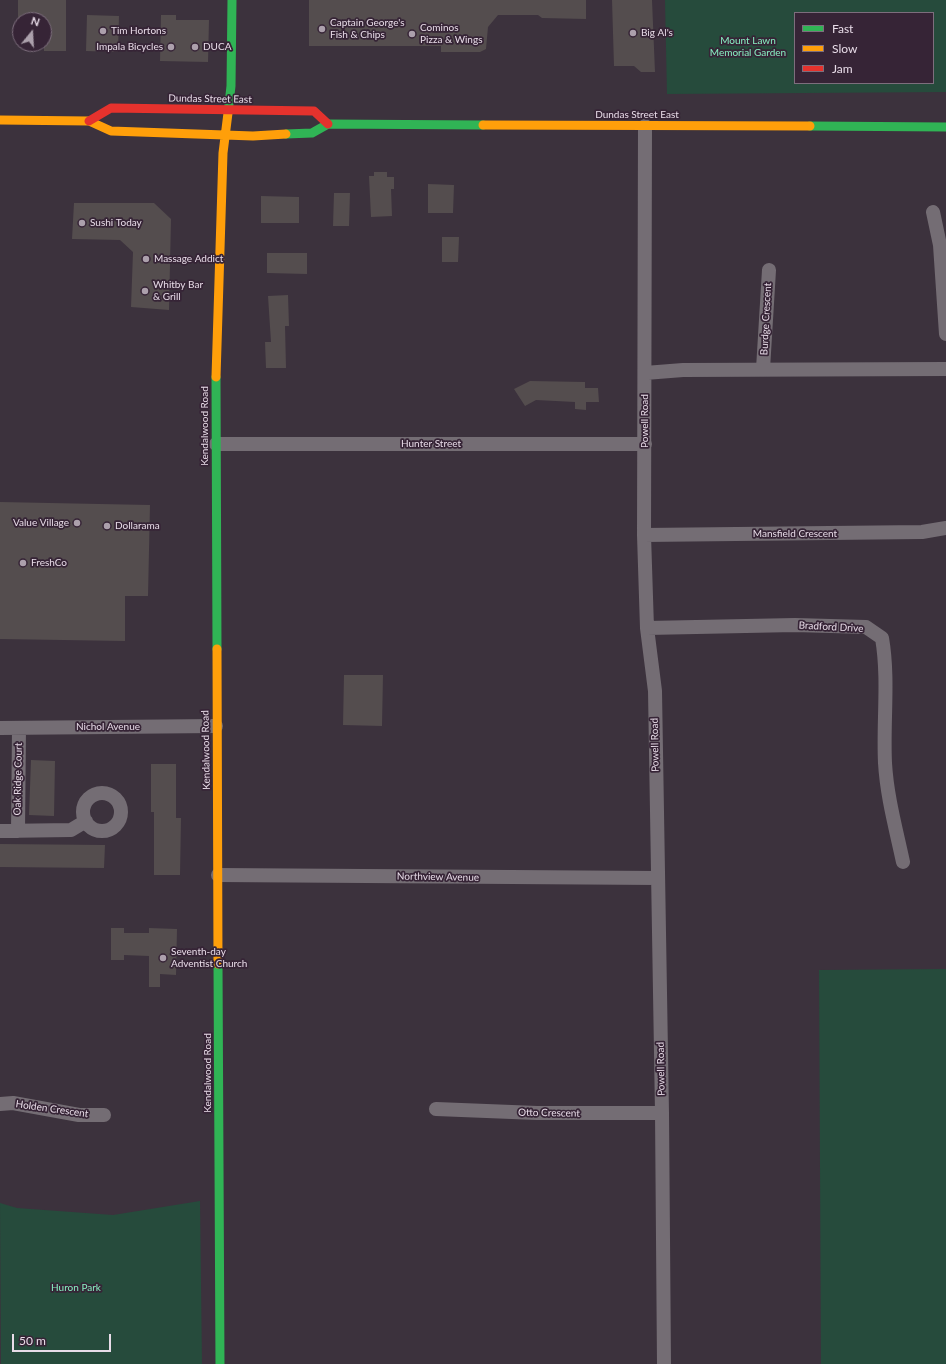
<!DOCTYPE html>
<html>
<head>
<meta charset="utf-8">
<style>
  body { margin:0 }
  #map { position:relative; width:946px; height:1364px; overflow:hidden; background:#3c323d; font-family:Lato,sans-serif }
  canvas { display:block }
  .legend { position:absolute; left:794px; top:12px; width:140px; height:72px; box-sizing:border-box; background:#362436; border:1px solid #7d6e7d; margin:0; padding:5px 7px; list-style:none; font-size:12px; color:#e8dce8 }
  .legend li { display:flex; align-items:center; gap:8px; height:20px }
  .legend b { width:20px; border:1px solid #7d6e7d }
  .north { position:absolute; left:12px; top:12px; width:40px; height:40px; box-sizing:border-box; background:#362436; border:1px solid #7d6e7d; border-radius:50%; rotate:18deg; font-size:11px; font-weight:700; line-height:16px; text-align:center; color:#e8dce8 }
  .north::after { content:''; display:block; margin:auto; width:14px; height:18px; background:#aca0ac; clip-path:polygon(50% 0,100% 100%,50% 72%,0 100%) }
  .scale { position:absolute; left:12px; top:1334px; width:99px; height:18px; box-sizing:border-box; border:2px solid #e8dce8; border-top:0; padding-left:5px; font-size:12px; line-height:14px; white-space:nowrap; color:#e8dce8; -webkit-text-stroke:3px #362436; paint-order:stroke }
</style>
</head>
<body>
<div id="map">
<canvas width="946" height="1364"></canvas>
<ul class="legend">
<li><b style="height:5px;background:#30b455"></b>Fast</li>
<li><b style="height:5px;background:#ff9f0a"></b>Slow</li>
<li><b style="height:5px;background:#e5322d"></b>Jam</li>
</ul>
<div class="north">N</div>
<div class="scale">50 m</div>
</div>
<script>
const ctx = document.querySelector('canvas').getContext('2d');
ctx.lineJoin = 'round';
function paint(path, color) { ctx.fillStyle = color; ctx.fill(path, 'evenodd'); }
function stroke(path, color, width, dash) { ctx.strokeStyle = color; ctx.lineWidth = width; ctx.lineCap = dash ? 'butt' : 'round'; ctx.setLineDash(dash || []); ctx.stroke(path); }
function label(font, color, halo, rows, align = 'center') {
  ctx.font = font + ' Lato,sans-serif'; ctx.lineWidth = 3.5; ctx.setLineDash([]); ctx.textBaseline = 'middle'; ctx.strokeStyle = halo; ctx.fillStyle = color; for (const [text, x, y, turn = 0] of rows) {
    ctx.save(); ctx.translate(x, y); ctx.rotate((+turn || 0) * Math.PI / 180); ctx.textAlign = isNaN(turn) ? turn : align; if (halo) ctx.strokeText(text, 0, 0); ctx.fillText(text, 0, 0); ctx.restore();
  }
}
paint(new Path2D(`
  M 665,0 L 946,0 L 946,92 L 667,94 ZM 795,13 L 933,13 L 933,83 L 795,83 Z
  M 946,969 L 946,1364 L 821,1364 L 819,970 Z
  M 200,1201 L 202,1364 L 1,1364 L 0,1203 L 17,1208 L 113,1215 Z`), '#264b3c');
paint(new Path2D(`
  M 18,0 L 66,0 L 66,51 L 44,51 L 44,20 L 18,20 Z
  M 309,0 L 586,0 L 586,19 L 542,18 L 538,15 L 498,15 L 488,27 L 486,49 L 480,52 L 441,52 L 441,46 L 309,46 Z
  M 612,0 L 652,0 L 655,72 L 641,72 L 634,66 L 614,66 Z
  M 87,15 L 119,16 L 118,52 L 86,51 Z
  M 161,15 L 176,15 L 176,20 L 209,20 L 208,62 L 160,61 Z
  M 374,172 L 387,172 L 387,177 L 394,177 L 394,189 L 391,189 L 392,216 L 371,217 L 369,176 L 374,176 Z
  M 428,184 L 454,185 L 453,213 L 428,213 Z
  M 334,193 L 350,193 L 349,226 L 333,226 Z
  M 261,196 L 299,197 L 299,223 L 261,223 Z
  M 74,203 L 154,203 L 171,219 L 169,310 L 131,307 L 133,252 L 120,240 L 72,239 Z
  M 442,237 L 459,237 L 458,262 L 442,262 Z
  M 267,253 L 307,253 L 307,274 L 267,273 Z
  M 288,295 L 289,326 L 285,326 L 286,368 L 266,368 L 265,342 L 271,342 L 268,296 Z
  M 530,381 L 585,382 L 585,388 L 598,388 L 599,402 L 586,402 L 586,410 L 575,409 L 575,402 L 536,400 L 525,406 L 514,389 Z
  M 0,502 L 150,505 L 148,596 L 125,596 L 125,641 L 0,639 Z
  M 344,675 L 383,675 L 382,726 L 343,725 Z
  M 31,760 L 55,761 L 54,816 L 29,815 Z
  M 151,764 L 176,764 L 176,818 L 181,818 L 180,875 L 154,875 L 154,812 L 151,812 Z
  M 0,844 L 105,845 L 104,868 L 0,867 Z
  M 111,928 L 124,928 L 124,933 L 149,933 L 149,928 L 177,929 L 176,975 L 160,974 L 160,987 L 149,987 L 149,956 L 124,955 L 124,960 L 111,960 Z`), '#544d4e');
stroke(new Path2D(`
  M 645,126 L 644,535 L 647,628 L 655,691 L 662,1113 L 664,1364
  M 933,212 L 940,245 L 946,334
  M 763,369 L 769,270
  M 645,373 L 683,370 L 946,369
  M 216,444 L 645,444
  M 644,535 L 922,532 L 946,528
  M 647,628 L 795,625 L 866,627 L 882,638 C 889,679 883,721 885,763 C 887,797 896,829 903,862
  M 0,728 L 216,726
  M83 812a19 19 0 1 1 38 0a19 19 0 1 1-38 0Z
  M 0,831 L 71,830 L 86,821
  M 18,831 L 19,728
  M 218,875 L 657,878
  M 0,1104 L 13,1103 L 79,1115 L 104,1115
  M 436,1109 L 537,1113 L 662,1113`), '#746d74', 14);
stroke(new Path2D(`
  M 228,113 L 231,86 L 232,0
  M 810,126 L 946,127
  M 286,134 L 312,133 L 328,124 L 483,125
  M 216,377 L 217,649
  M 218,964 L 220,1364`), '#30b455', 9);
stroke(new Path2D(`
  M 0,120 L 89,121 L 111,131 L 253,136 L 286,134
  M 483,125 L 810,126
  M 216,377 L 223,153 L 228,113
  M 217,649 L 218,964`), '#ff9f0a', 9);
stroke(new Path2D(`
  M 89,121 L 111,108 L 314,111 L 328,124`), '#e5322d', 9);
for (const [x, y, r, color] of [
  [322,29,4,"#aca0ac"],
  [103,31,4,"#aca0ac"],
  [633,33,4,"#aca0ac"],
  [412,34,4,"#aca0ac"],
  [171,47,4,"#aca0ac"],
  [195,47,4,"#aca0ac"],
  [82,223,4,"#aca0ac"],
  [146,259,4,"#aca0ac"],
  [145,291,4,"#aca0ac"],
  [77,523,4,"#aca0ac"],
  [107,526,4,"#aca0ac"],
  [23,563,4,"#aca0ac"],
  [163,958,4,"#aca0ac"]
]) { const dot = new Path2D(); dot.arc(x, y, r, 0, 2 * Math.PI); ctx.fillStyle = color; ctx.fill(dot); stroke(dot, '#362436', 1.5); }
label('10px', '#e8dce8', '#362436', [
  ["Captain George's",330,23],
  ["Fish & Chips",330,35],
  ["Cominos",420,28],
  ["Pizza & Wings",420,40],
  ["Tim Hortons",111,31],
  ["Big Al's",641,33],
  ["Impala Bicycles",163,47,"right"],
  ["DUCA",203,47],
  ["Sushi Today",90,223],
  ["Massage Addict",154,259],
  ["Whitby Bar",153,285],
  ["& Grill",153,297],
  ["Value Village",69,523,"right"],
  ["Dollarama",115,526],
  ["FreshCo",31,563],
  ["Seventh-day",171,952],
  ["Adventist Church",171,964]
], 'left');
label('10px', '#87efc1', '#362436', [
  ["Mount Lawn",748,41],
  ["Memorial Garden",748,53],
  ["Huron Park",76,1288]
]);
label('10px', '#e8dce8', '#362436', [
  ["Dundas Street East",210,99,1],
  ["Dundas Street East",637,115],
  ["Burdge Crescent",766,319,-87],
  ["Powell Road",645,421,-90],
  ["Kendalwood Road",205,426,-90],
  ["Hunter Street",431,444],
  ["Mansfield Crescent",795,534],
  ["Bradford Drive",831,627,3],
  ["Nichol Avenue",108,727],
  ["Powell Road",655,745,-91],
  ["Kendalwood Road",206,750,-91],
  ["Oak Ridge Court",18,779,-89],
  ["Northview Avenue",438,877,1],
  ["Powell Road",661,1069,-91],
  ["Kendalwood Road",208,1073,-90],
  ["Holden Crescent",52,1109,8],
  ["Otto Crescent",549,1113,1]
]);
</script>
</body>
</html>
